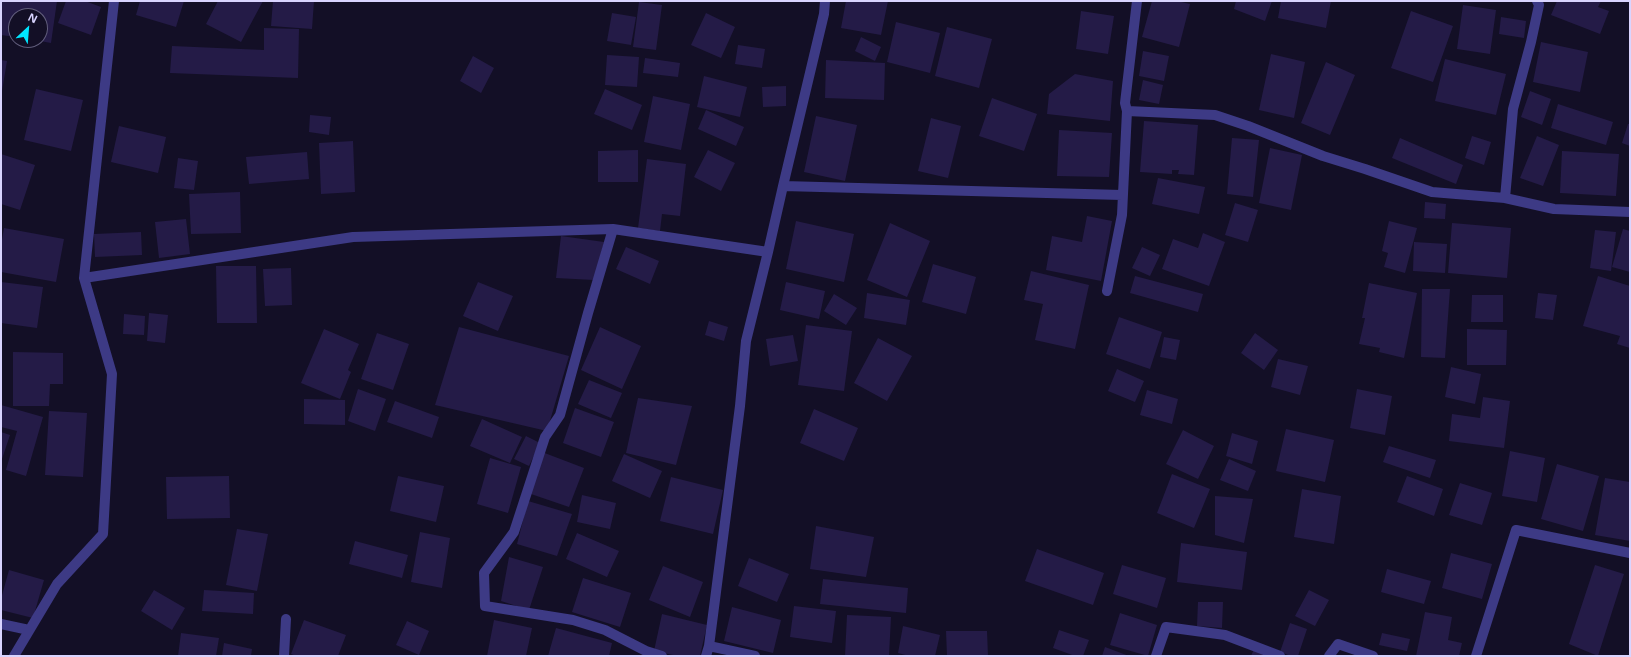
<!DOCTYPE html>
<html>
<head>
<meta charset="utf-8">
<style>
  body { margin:0 }
  #map { position:relative; width:1631px; height:657px; overflow:hidden; background:#130f26; font-family:"Open Sans",sans-serif }
  canvas { display:block }
  .frame { position:absolute; inset:0; border:2px solid #d9d4ff; pointer-events:none }
  .north { position:absolute; left:8px; top:8px; width:40px; height:40px; box-sizing:border-box; background:#130f26; border:1px solid #625e7d; border-radius:50%; rotate:26deg; font-size:11px; font-weight:700; line-height:16px; text-align:center; color:#d9d4ff }
  .north::after { content:''; display:block; margin:auto; width:14px; height:18px; background:#00e5ff; clip-path:polygon(50% 0,100% 100%,50% 72%,0 100%) }
</style>
</head>
<body>
<div id="map">
<canvas width="1631" height="657"></canvas>
<div class="frame"></div>
<div class="north">N</div>
</div>
<script>
const ctx = document.querySelector('canvas').getContext('2d');
ctx.lineJoin = 'round';
function paint(path, color) { ctx.fillStyle = color; ctx.fill(path, 'evenodd'); }
function stroke(path, color, width, dash) { ctx.strokeStyle = color; ctx.lineWidth = width; ctx.lineCap = dash ? 'butt' : 'round'; ctx.setLineDash(dash || []); ctx.stroke(path); }
paint(new Path2D(`
  M 1,1 L 57,1 L 51,43 L 40,41 L 40,16 L 16,16 L 16,37 L 1,35 Z
  M 66,1 L 85,1 L 101,7 L 91,35 L 58,23 Z
  M 140,1 L 184,1 L 176,27 L 136,15 Z
  M 218,1 L 263,1 L 241,42 L 206,24 Z
  M 273,1 L 314,1 L 312,29 L 271,26 Z
  M 846,1 L 888,1 L 881,35 L 841,28 Z
  M 1152,1 L 1177,1 L 1190,4 L 1179,47 L 1142,37 Z
  M 1236,1 L 1272,1 L 1265,21 L 1234,9 Z
  M 1281,1 L 1331,1 L 1326,28 L 1278,18 Z
  M 1557,1 L 1601,1 L 1598,7 L 1609,11 L 1600,34 L 1551,15 Z
  M 639,2 L 662,5 L 656,50 L 633,47 Z
  M 1463,5 L 1496,10 L 1490,54 L 1457,49 Z
  M 1081,11 L 1114,16 L 1108,54 L 1076,49 Z
  M 1411,11 L 1453,26 L 1433,82 L 1391,68 Z
  M 612,13 L 636,17 L 631,45 L 607,41 Z
  M 706,13 L 735,27 L 721,58 L 691,45 Z
  M 1501,17 L 1526,21 L 1524,38 L 1499,34 Z
  M 896,22 L 940,33 L 930,73 L 887,62 Z
  M 947,27 L 992,39 L 979,88 L 935,76 Z
  M 264,28 L 299,29 L 298,78 L 170,73 L 172,46 L 264,50 Z
  M 861,37 L 881,47 L 875,61 L 855,51 Z
  M 1541,42 L 1588,52 L 1580,92 L 1533,82 Z
  M 738,45 L 765,49 L 762,68 L 735,64 Z
  M 1143,51 L 1169,56 L 1164,81 L 1139,76 Z
  M 1271,54 L 1305,62 L 1294,118 L 1259,110 Z
  M 607,55 L 639,57 L 637,87 L 605,85 Z
  M 473,56 L 494,68 L 481,93 L 460,81 Z
  M 645,58 L 680,63 L 678,77 L 643,73 Z
  M 1445,59 L 1506,74 L 1496,115 L 1435,101 Z
  M 1,60 L 7,61 L 2,91 L 1,91 Z
  M 826,60 L 885,63 L 884,100 L 825,98 Z
  M 1326,62 L 1355,75 L 1330,135 L 1301,123 Z
  M 1075,74 L 1113,81 L 1110,121 L 1047,114 L 1049,94 Z
  M 704,76 L 747,87 L 740,117 L 697,107 Z
  M 1143,80 L 1163,85 L 1159,104 L 1139,100 Z
  M 786,86 L 786,106 L 763,107 L 762,87 Z
  M 36,89 L 83,100 L 71,151 L 24,140 Z
  M 605,89 L 642,105 L 632,130 L 594,114 Z
  M 1530,91 L 1551,99 L 1542,125 L 1521,117 Z
  M 653,96 L 690,104 L 681,150 L 644,142 Z
  M 992,98 L 1037,114 L 1024,151 L 979,136 Z
  M 1558,104 L 1613,122 L 1606,145 L 1551,128 Z
  M 706,110 L 744,127 L 736,146 L 698,129 Z
  M 310,115 L 331,117 L 329,135 L 309,132 Z
  M 816,116 L 857,125 L 845,181 L 804,172 Z
  M 931,118 L 961,126 L 948,178 L 918,171 Z
  M 1144,121 L 1198,125 L 1194,175 L 1178,174 L 1179,170 L 1172,170 L 1172,174 L 1140,172 Z
  M 1628,124 L 1630,124 L 1630,146 L 1622,143 Z
  M 119,126 L 166,137 L 158,173 L 111,162 Z
  M 1059,130 L 1112,133 L 1109,177 L 1057,176 Z
  M 1472,136 L 1491,142 L 1484,165 L 1465,158 Z
  M 1537,136 L 1559,145 L 1543,186 L 1520,178 Z
  M 1232,138 L 1259,140 L 1253,197 L 1227,194 Z
  M 1400,138 L 1463,165 L 1456,184 L 1392,158 Z
  M 353,141 L 355,192 L 321,194 L 319,143 Z
  M 1270,148 L 1302,155 L 1291,210 L 1259,203 Z
  M 638,150 L 638,182 L 598,182 L 598,151 Z
  M 708,150 L 735,163 L 721,191 L 694,177 Z
  M 1562,151 L 1619,154 L 1616,196 L 1560,193 Z
  M 307,152 L 309,179 L 249,184 L 246,157 Z
  M 1,154 L 35,165 L 20,210 L 1,204 Z
  M 178,158 L 198,161 L 194,190 L 174,188 Z
  M 647,159 L 686,164 L 680,216 L 662,214 L 660,231 L 638,228 Z
  M 1158,178 L 1205,187 L 1199,214 L 1152,204 Z
  M 240,192 L 241,233 L 191,234 L 189,194 Z
  M 1425,202 L 1446,204 L 1445,219 L 1424,218 Z
  M 1235,203 L 1258,210 L 1248,242 L 1225,235 Z
  M 1087,216 L 1112,221 L 1101,281 L 1046,270 L 1052,236 L 1082,242 Z
  M 186,219 L 190,254 L 159,258 L 155,222 Z
  M 796,221 L 854,234 L 844,282 L 786,269 Z
  M 1389,221 L 1417,228 L 1405,273 L 1384,267 L 1388,253 L 1382,251 Z
  M 890,223 L 930,241 L 907,297 L 867,280 Z
  M 1452,223 L 1511,228 L 1507,278 L 1448,273 Z
  M 4,228 L 64,239 L 56,282 L 1,272 L 1,245 Z
  M 1623,229 L 1630,231 L 1630,272 L 1612,267 Z
  M 1595,230 L 1616,232 L 1611,271 L 1590,268 Z
  M 141,232 L 142,255 L 95,257 L 94,234 Z
  M 1203,233 L 1225,242 L 1209,286 L 1162,269 L 1173,239 L 1198,248 Z
  M 561,236 L 604,242 L 594,280 L 556,278 Z
  M 1414,242 L 1447,244 L 1445,273 L 1413,271 Z
  M 626,247 L 659,261 L 650,284 L 616,269 Z
  M 1142,247 L 1160,255 L 1150,276 L 1132,268 Z
  M 933,264 L 976,277 L 966,314 L 922,302 Z
  M 216,266 L 256,266 L 257,323 L 217,323 Z
  M 291,268 L 292,305 L 265,306 L 263,269 Z
  M 1031,271 L 1089,285 L 1075,349 L 1035,340 L 1043,304 L 1024,300 Z
  M 1135,276 L 1203,294 L 1198,312 L 1130,293 Z
  M 1598,276 L 1630,286 L 1630,348 L 1617,344 L 1620,336 L 1583,326 Z
  M 1,282 L 43,287 L 37,328 L 1,323 Z
  M 478,282 L 513,296 L 498,331 L 463,316 Z
  M 786,282 L 825,291 L 819,319 L 780,310 Z
  M 1369,283 L 1417,293 L 1404,358 L 1379,352 L 1380,348 L 1359,344 L 1365,318 L 1362,318 Z
  M 1422,289 L 1450,289 L 1445,358 L 1421,357 Z
  M 867,293 L 910,300 L 906,325 L 864,318 Z
  M 1538,293 L 1557,295 L 1553,320 L 1535,318 Z
  M 834,294 L 857,308 L 846,325 L 824,311 Z
  M 1472,295 L 1503,295 L 1503,322 L 1471,322 Z
  M 149,313 L 168,315 L 165,343 L 147,341 Z
  M 124,314 L 145,316 L 144,335 L 123,334 Z
  M 1119,317 L 1162,332 L 1150,369 L 1106,354 Z
  M 709,321 L 728,327 L 724,341 L 705,335 Z
  M 806,325 L 852,331 L 844,391 L 798,385 Z
  M 459,327 L 569,356 L 547,431 L 435,405 Z
  M 600,327 L 641,346 L 622,389 L 581,370 Z
  M 324,329 L 359,344 L 348,370 L 351,372 L 340,399 L 301,383 Z
  M 1467,329 L 1507,330 L 1506,365 L 1467,365 Z
  M 377,333 L 409,344 L 393,390 L 361,379 Z
  M 1255,333 L 1278,350 L 1264,370 L 1241,353 Z
  M 793,335 L 798,361 L 770,366 L 766,339 Z
  M 1164,337 L 1180,340 L 1176,360 L 1160,357 Z
  M 878,338 L 912,356 L 887,401 L 854,383 Z
  M 13,352 L 63,353 L 63,384 L 50,384 L 49,406 L 13,406 Z
  M 1278,359 L 1308,366 L 1300,395 L 1271,387 Z
  M 1451,367 L 1481,374 L 1475,404 L 1445,397 Z
  M 1117,369 L 1144,381 L 1135,402 L 1108,391 Z
  M 589,380 L 622,393 L 611,418 L 578,404 Z
  M 358,389 L 386,399 L 375,431 L 348,421 Z
  M 1357,389 L 1392,396 L 1385,435 L 1350,428 Z
  M 1147,390 L 1178,399 L 1172,424 L 1140,415 Z
  M 1483,397 L 1510,401 L 1504,448 L 1449,441 L 1452,414 L 1480,418 Z
  M 638,398 L 692,406 L 676,465 L 626,453 Z
  M 304,399 L 345,400 L 345,425 L 304,424 Z
  M 395,401 L 439,417 L 432,438 L 387,422 Z
  M 1,405 L 43,417 L 26,476 L 6,470 L 17,431 L 1,427 Z
  M 575,408 L 614,422 L 601,457 L 563,443 Z
  M 814,409 L 858,428 L 844,461 L 800,443 Z
  M 49,411 L 87,413 L 83,477 L 45,475 Z
  M 482,419 L 522,437 L 510,463 L 470,446 Z
  M 1286,429 L 1334,440 L 1325,482 L 1276,471 Z
  M 1183,430 L 1214,446 L 1198,479 L 1166,464 Z
  M 1,432 L 10,435 L 1,462 Z
  M 1232,433 L 1258,441 L 1252,464 L 1226,456 Z
  M 526,436 L 540,443 L 529,466 L 514,459 Z
  M 1389,446 L 1436,460 L 1430,478 L 1383,462 Z
  M 1510,451 L 1545,458 L 1537,502 L 1502,496 Z
  M 542,452 L 584,468 L 569,507 L 531,494 Z
  M 624,454 L 662,471 L 650,498 L 612,481 Z
  M 490,458 L 521,467 L 508,513 L 477,504 Z
  M 1229,459 L 1256,471 L 1248,491 L 1220,480 Z
  M 1557,464 L 1599,476 L 1583,531 L 1541,519 Z
  M 1172,474 L 1210,489 L 1194,528 L 1157,513 Z
  M 229,476 L 230,518 L 167,519 L 166,477 Z
  M 398,476 L 444,486 L 436,522 L 390,511 Z
  M 1407,476 L 1443,489 L 1434,516 L 1397,502 Z
  M 671,477 L 723,490 L 713,534 L 660,521 Z
  M 1605,478 L 1630,482 L 1630,541 L 1595,535 Z
  M 1460,483 L 1492,493 L 1482,525 L 1449,515 Z
  M 1302,489 L 1341,496 L 1334,544 L 1294,537 Z
  M 582,495 L 616,503 L 610,529 L 577,522 Z
  M 1215,496 L 1253,499 L 1244,543 L 1215,535 Z
  M 528,501 L 572,514 L 557,556 L 517,544 Z
  M 816,526 L 874,537 L 866,577 L 810,569 Z
  M 237,529 L 268,534 L 257,591 L 226,585 Z
  M 420,532 L 450,538 L 442,588 L 411,582 Z
  M 577,533 L 619,551 L 607,577 L 566,559 Z
  M 355,541 L 408,555 L 402,578 L 349,564 Z
  M 1181,543 L 1247,552 L 1242,590 L 1177,582 Z
  M 1037,549 L 1104,573 L 1093,605 L 1025,581 Z
  M 1451,553 L 1492,564 L 1482,599 L 1442,588 Z
  M 509,557 L 543,567 L 529,610 L 501,601 Z
  M 749,558 L 789,574 L 777,602 L 738,586 Z
  M 1122,565 L 1166,578 L 1157,608 L 1113,594 Z
  M 1595,565 L 1624,574 L 1598,656 L 1569,644 Z
  M 663,566 L 703,582 L 690,617 L 649,600 Z
  M 1387,569 L 1431,581 L 1424,604 L 1381,592 Z
  M 9,570 L 44,580 L 33,618 L 1,610 L 1,599 Z
  M 583,578 L 631,593 L 620,627 L 572,612 Z
  M 823,579 L 908,588 L 906,613 L 820,604 Z
  M 154,590 L 185,608 L 172,630 L 141,611 Z
  M 204,590 L 254,593 L 253,614 L 202,611 Z
  M 1309,590 L 1329,600 L 1315,626 L 1295,616 Z
  M 1198,602 L 1223,602 L 1222,628 L 1197,626 Z
  M 794,606 L 836,611 L 832,643 L 790,637 Z
  M 732,607 L 781,620 L 773,653 L 724,641 Z
  M 1425,612 L 1452,617 L 1448,640 L 1462,643 L 1459,656 L 1416,656 Z
  M 1120,613 L 1157,625 L 1148,656 L 1110,645 Z
  M 662,614 L 707,625 L 700,656 L 678,656 L 654,651 Z
  M 847,615 L 891,617 L 889,656 L 845,656 Z
  M 304,620 L 346,635 L 338,656 L 296,656 L 291,654 Z
  M 494,620 L 532,628 L 526,656 L 487,656 Z
  M 407,621 L 429,631 L 419,655 L 396,645 Z
  M 1290,623 L 1307,629 L 1298,656 L 1291,656 L 1280,652 Z
  M 903,626 L 940,635 L 935,656 L 909,656 L 898,653 Z
  M 556,628 L 612,643 L 609,656 L 548,656 Z
  M 1059,630 L 1089,640 L 1083,656 L 1075,656 L 1053,648 Z
  M 946,631 L 987,631 L 988,656 L 947,656 Z
  M 181,633 L 219,638 L 216,656 L 178,656 Z
  M 1382,633 L 1410,639 L 1407,651 L 1379,645 Z
  M 224,643 L 252,649 L 251,656 L 222,656 Z
  M 1105,647 L 1129,656 L 1102,656 Z
  M 1254,649 L 1272,656 L 1251,656 Z`), '#241b47');
stroke(new Path2D(`
  M 1127,111 L 1215,115 L 1248,126 L 1323,156 L 1365,169 L 1432,192 L 1505,198 L 1554,209 L 1630,212
  M 783,186 L 1122,195
  M 1505,198 L 1513,109 L 1531,42 L 1539,5 L 1537,1
  M 613,229 L 588,313 L 560,415 L 545,437 L 514,532 L 484,573 L 485,606 L 573,620 L 605,630 L 646,651 L 662,656
  M 84,278 L 353,237 L 613,229 L 768,252
  M 1107,291 L 1122,215 L 1127,111 L 1125,103 L 1137,1
  M 1,624 L 29,630
  M 709,646 L 755,656
  M 14,656 L 57,584 L 103,534 L 112,374 L 84,278 L 114,1
  M 284,656 L 286,619
  M 706,656 L 709,646 L 740,406 L 746,341 L 768,252 L 783,186 L 824,14 L 825,1
  M 1156,656 L 1166,627 L 1225,635 L 1280,656
  M 1329,656 L 1338,644 L 1373,656
  M 1476,656 L 1516,530 L 1630,553`), '#3d3a85', 10);
</script>
</body>
</html>
